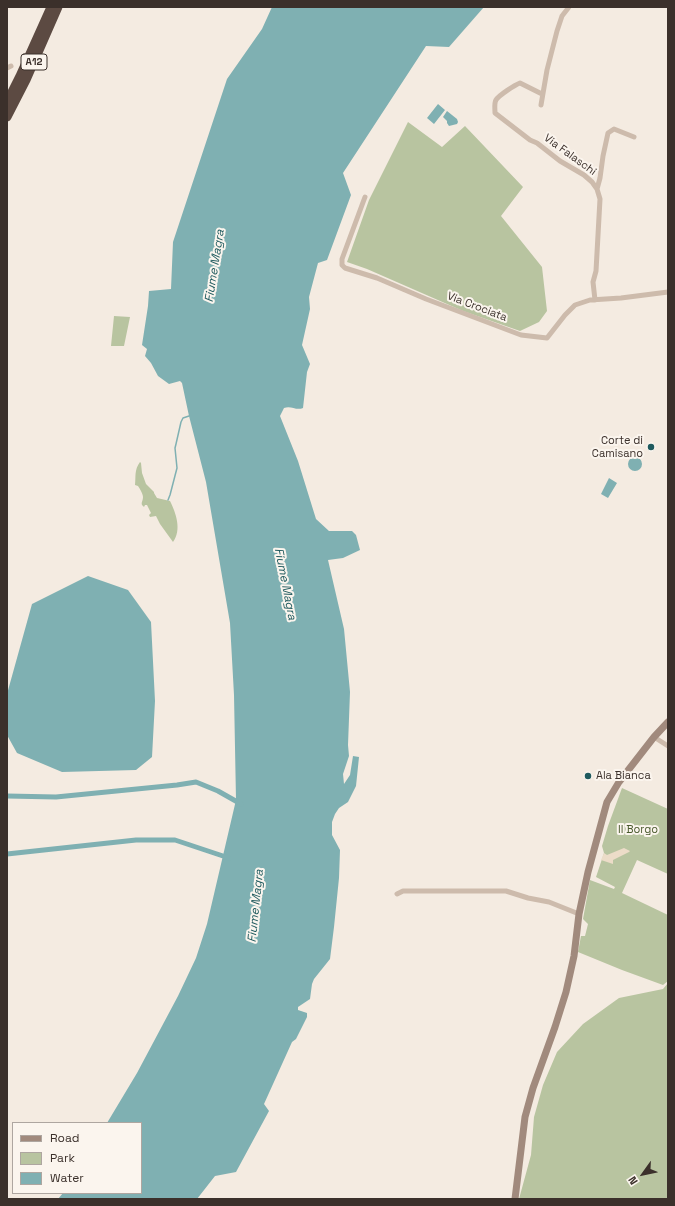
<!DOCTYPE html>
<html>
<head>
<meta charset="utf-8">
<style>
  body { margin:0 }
  #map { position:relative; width:675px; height:1206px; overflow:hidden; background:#f4ebe1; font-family:"Space Grotesk",sans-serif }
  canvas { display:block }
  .frame { position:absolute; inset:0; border:8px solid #3b302b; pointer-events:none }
  .legend { position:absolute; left:12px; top:1122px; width:130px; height:72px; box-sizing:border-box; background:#fbf5ee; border:1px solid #aea6a0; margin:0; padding:5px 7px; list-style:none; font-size:12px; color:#3b302b }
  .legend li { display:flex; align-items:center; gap:8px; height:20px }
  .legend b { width:20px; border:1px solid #aea6a0 }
  .north { position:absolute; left:623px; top:1154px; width:40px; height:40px; -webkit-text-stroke:3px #fbf5ee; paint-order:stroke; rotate:237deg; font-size:11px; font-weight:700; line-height:16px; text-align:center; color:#3b302b }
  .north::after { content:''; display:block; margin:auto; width:14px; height:18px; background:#3b302b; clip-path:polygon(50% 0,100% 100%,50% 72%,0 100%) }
</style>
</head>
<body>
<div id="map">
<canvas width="675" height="1206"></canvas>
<div class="frame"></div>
<ul class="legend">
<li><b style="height:5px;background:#a18a7d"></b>Road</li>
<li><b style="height:11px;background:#b8c4a0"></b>Park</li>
<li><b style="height:11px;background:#7fb0b2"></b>Water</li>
</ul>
<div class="north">N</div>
</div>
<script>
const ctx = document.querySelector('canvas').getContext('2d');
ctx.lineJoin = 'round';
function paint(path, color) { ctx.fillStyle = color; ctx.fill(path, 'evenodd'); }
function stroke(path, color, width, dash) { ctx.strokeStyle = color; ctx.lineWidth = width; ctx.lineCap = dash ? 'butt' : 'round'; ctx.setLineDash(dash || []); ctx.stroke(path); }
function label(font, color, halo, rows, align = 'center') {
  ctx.font = font + ' "Space Grotesk",sans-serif'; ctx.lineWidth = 4; ctx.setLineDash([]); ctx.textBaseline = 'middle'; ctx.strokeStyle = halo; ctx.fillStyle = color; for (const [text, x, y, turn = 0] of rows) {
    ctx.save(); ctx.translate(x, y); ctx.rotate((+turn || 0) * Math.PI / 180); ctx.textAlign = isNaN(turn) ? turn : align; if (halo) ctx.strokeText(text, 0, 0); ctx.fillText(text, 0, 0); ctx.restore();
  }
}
paint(new Path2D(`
  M 408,122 L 442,147 L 465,126 L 523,187 L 501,216 L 542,267 L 547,311 L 539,322 L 520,331 L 463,311 L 367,269 L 347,262 L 369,200 Z
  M 114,316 L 130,317 L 124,346 L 111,346 Z
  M 140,462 L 141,463 L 142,473 L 146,484 L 154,492 L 154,493 L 157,498 L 170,501 C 176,513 182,530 173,542 L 160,524 L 156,516 L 150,517 L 149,515 L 151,513 L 147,505 L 145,505 L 144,507 L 142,505 C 141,502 143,501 143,497 C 143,494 140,489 138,486 L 135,485 C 136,477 134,470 140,462 Z
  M 622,788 L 668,809 L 668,874 L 637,860 L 622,893 L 668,915 L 668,981 L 663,985 L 622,970 L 578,952 L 581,936 L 585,936 L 588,924 L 583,919 L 590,880 L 614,889 L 615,887 L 596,877 L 604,853 L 602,846 L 608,826 Z
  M 668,983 L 668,1199 L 519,1199 L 531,1155 L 534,1117 L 543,1085 L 557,1052 L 583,1024 L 619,998 L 663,989 Z`), '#b8c4a0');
paint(new Path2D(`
  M 624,848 L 630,851 L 629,852 L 613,860 L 613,864 L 601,860 L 604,853 L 607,855 Z`), '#ecdcc8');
paint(new Path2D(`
  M 272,7 L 484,7 L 449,47 L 426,46 L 343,173 L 351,195 L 327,260 L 318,263 L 309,297 L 310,309 L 302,345 L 310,364 L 307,372 L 303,408 C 296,411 291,405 284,408 L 280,416 L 298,461 L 316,519 L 329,531 L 352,531 L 356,535 L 360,550 L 343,558 L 328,560 L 344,629 L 350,692 L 348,745 L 349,756 L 343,774 L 344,784 L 350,775 L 353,756 L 359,757 L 356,786 L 348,802 L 339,808 L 335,814 L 332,822 L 332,835 L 340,850 L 339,878 L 334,927 L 330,959 L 314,979 L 312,984 L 310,999 L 298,1007 L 298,1010 L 307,1013 L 307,1017 L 296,1039 L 292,1042 L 264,1104 L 269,1111 L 236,1172 L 215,1176 L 197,1199 L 58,1199 L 63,1193 L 141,1193 L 141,1123 L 107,1123 L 137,1073 L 178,996 L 196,958 L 207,924 L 236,800 L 234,695 L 230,623 L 206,482 L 189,416 L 182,383 L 180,381 L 169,384 L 158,376 L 151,363 L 145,356 L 147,349 L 142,345 L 148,306 L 149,291 L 171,289 L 173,242 L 227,79 L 262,29 Z
  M 438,104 L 445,110 L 434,124 L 427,118 Z
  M 447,111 L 457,119 L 458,122 L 457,124 L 449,126 L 447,123 L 447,121 L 443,117 Z
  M628 464a7 7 0 1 1 14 0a7 7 0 1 1-14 0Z
  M 609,478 L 617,483 L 608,498 L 601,494 Z
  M 88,576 L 128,590 L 151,622 L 155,701 L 152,757 L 136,770 L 62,772 L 17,753 L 7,735 L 7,694 L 32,604 Z`), '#7fb0b2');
stroke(new Path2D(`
  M 168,500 L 170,495 L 177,468 L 175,448 L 176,444 L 181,422 L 183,418 L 189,416`), '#7fb0b2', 1.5);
stroke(new Path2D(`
  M 7,796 L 56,797 L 177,785 L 196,782 L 218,791 L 241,804
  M 7,854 L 136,840 L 175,840 L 229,858`), '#7fb0b2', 5);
stroke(new Path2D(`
  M 7,68 L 11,66
  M 542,94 L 520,83 C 515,85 499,95 496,100 C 494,103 495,109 495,113 L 530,140 L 537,143 L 560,161 L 584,175 L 592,182 L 597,189 L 600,199 L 596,271 L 593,282 L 595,300
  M 541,105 L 547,70 L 557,31 L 562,16 L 569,7
  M 597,189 L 600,178 L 603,156 L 608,133 L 614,129 L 634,137
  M 365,197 L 342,259 L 342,265 L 345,268 L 377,278 L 426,299 L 521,335 L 547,338 L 565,315 L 575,305 L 590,300 L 621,298 L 668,292
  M 654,737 L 668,746
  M 397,894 L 403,891 L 506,891 L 528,898 L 549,902 L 579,914`), '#cdbbac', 5);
stroke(new Path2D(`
  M 515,1199 L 525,1117 L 533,1088 L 555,1027 L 566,992 L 574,956 L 579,914 L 588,872 L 607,802 L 619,782 L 654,737 L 668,722`), '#a18a7d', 7);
stroke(new Path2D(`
  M 7,102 L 20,76 L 51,7
  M 7,117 L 26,80 L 58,7`), '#5c4a42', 9);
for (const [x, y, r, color] of [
  [651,447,4,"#1f5a5e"],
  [588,776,4,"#1f5a5e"]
]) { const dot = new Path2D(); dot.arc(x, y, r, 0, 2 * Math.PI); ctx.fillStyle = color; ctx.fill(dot); stroke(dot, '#fbf5ee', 1.5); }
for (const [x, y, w] of [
  [34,62,26]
]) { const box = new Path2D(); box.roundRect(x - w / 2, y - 8, w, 16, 3); ctx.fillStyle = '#fbf5ee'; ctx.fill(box); stroke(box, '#3b302b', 1); }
label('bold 10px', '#3b302b', null, [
  ["A12",34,62]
]);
label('11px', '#3b302b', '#fbf5ee', [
  ["Via Falaschi",570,155,36],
  ["Via Crociata",477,307,21]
]);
label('11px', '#3b302b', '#fbf5ee', [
  ["Corte di",643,441],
  ["Camisano",643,454],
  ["Ala Bianca",596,776,"left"]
], 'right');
label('11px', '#4a5a2e', '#fbf5ee', [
  ["Il Borgo",638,830]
]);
label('italic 12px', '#1f5a5e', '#fbf5ee', [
  ["Fiume Magra",215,266,-81],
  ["Fiume Magra",285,584,79],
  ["Fiume Magra",256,906,-84]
]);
</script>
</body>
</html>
